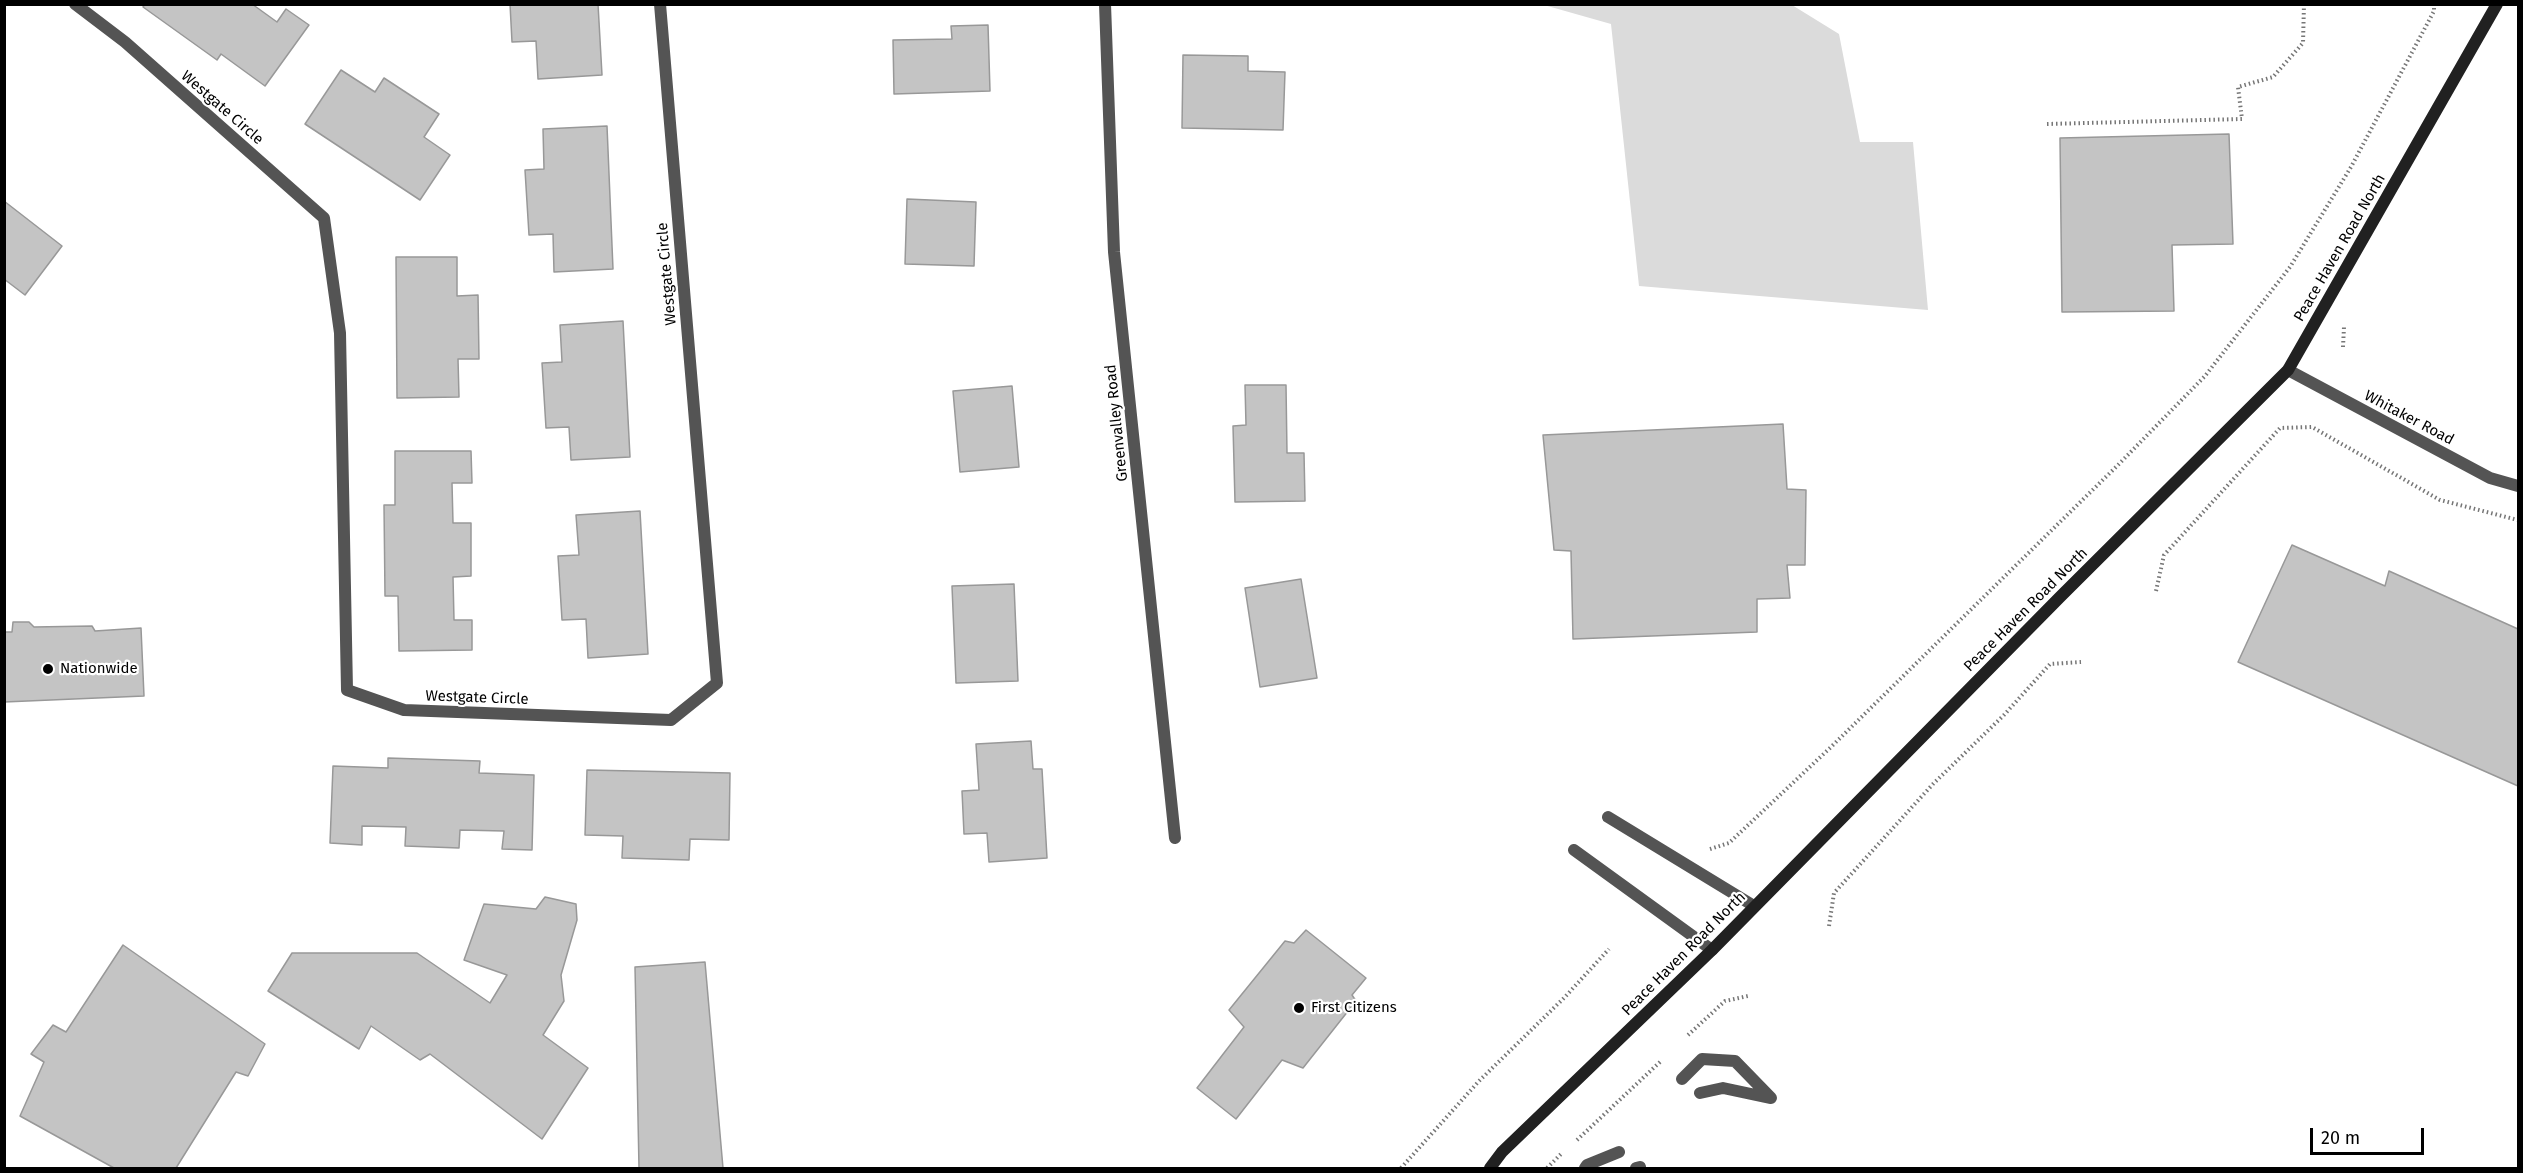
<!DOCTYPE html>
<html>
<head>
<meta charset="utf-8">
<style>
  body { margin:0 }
  #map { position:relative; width:2523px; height:1173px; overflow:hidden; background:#fff; font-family:"Fira Sans",sans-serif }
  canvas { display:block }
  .frame { position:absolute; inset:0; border:6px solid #000; pointer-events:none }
  .scale { position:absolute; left:2310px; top:1128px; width:114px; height:27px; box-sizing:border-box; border:3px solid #000; border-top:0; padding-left:8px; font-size:18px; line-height:21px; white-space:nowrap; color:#000; -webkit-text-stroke:4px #fff; paint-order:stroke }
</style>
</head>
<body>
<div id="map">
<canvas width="2523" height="1173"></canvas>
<div class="frame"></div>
<div class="scale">20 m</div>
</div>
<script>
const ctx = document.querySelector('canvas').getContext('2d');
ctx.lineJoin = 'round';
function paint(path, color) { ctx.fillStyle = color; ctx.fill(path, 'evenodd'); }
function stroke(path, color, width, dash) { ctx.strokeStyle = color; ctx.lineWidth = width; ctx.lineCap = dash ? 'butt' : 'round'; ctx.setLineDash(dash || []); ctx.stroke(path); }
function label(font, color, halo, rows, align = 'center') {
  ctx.font = font + ' "Fira Sans",sans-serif'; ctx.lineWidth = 4.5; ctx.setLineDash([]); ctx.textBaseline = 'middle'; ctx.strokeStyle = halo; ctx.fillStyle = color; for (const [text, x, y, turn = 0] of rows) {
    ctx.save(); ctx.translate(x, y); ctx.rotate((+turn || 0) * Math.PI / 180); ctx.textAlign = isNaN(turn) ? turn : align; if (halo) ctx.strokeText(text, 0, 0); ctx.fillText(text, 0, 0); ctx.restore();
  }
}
paint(new Path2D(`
  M 1544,5 L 1792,5 L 1839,34 L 1860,142 L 1913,142 L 1928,310 L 1639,286 L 1611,24 Z`), '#dbdbdb');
const building = new Path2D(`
  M 145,4 L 252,4 L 277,22 L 286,9 L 309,25 L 265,86 L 221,54 L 217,60 L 143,7 Z
  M 510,4 L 598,4 L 602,75 L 538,79 L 536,41 L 512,42 Z
  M 988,25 L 990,91 L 894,94 L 893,40 L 952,39 L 951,26 Z
  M 1183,55 L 1248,56 L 1248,71 L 1285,72 L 1283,130 L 1182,128 Z
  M 341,70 L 375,92 L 384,78 L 439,114 L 424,137 L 450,155 L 420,200 L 305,124 Z
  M 607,126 L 613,269 L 554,272 L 553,234 L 529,235 L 525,170 L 544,169 L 543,129 Z
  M 2229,134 L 2233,244 L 2172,245 L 2174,311 L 2062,312 L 2060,138 Z
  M 907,199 L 976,202 L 974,266 L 905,264 Z
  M 4,201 L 62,246 L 25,295 L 4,279 Z
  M 396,257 L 457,257 L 457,296 L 478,295 L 479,359 L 458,359 L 459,397 L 397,398 Z
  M 623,321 L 630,457 L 571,460 L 569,427 L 546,428 L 542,363 L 562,362 L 560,325 Z
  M 1245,385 L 1286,385 L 1287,453 L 1304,453 L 1305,501 L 1235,502 L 1233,426 L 1246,425 Z
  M 1012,386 L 1019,467 L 960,472 L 953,391 Z
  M 1783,424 L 1787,489 L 1806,490 L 1805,565 L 1787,565 L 1790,598 L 1757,599 L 1757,632 L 1573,639 L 1571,551 L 1554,550 L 1543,435 Z
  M 395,451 L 471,451 L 472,483 L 452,483 L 453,523 L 471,523 L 471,576 L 453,577 L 454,620 L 472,620 L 472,650 L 399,651 L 398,596 L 385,596 L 384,505 L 395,505 Z
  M 640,511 L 648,654 L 588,658 L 586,619 L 562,620 L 558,556 L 579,555 L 576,515 Z
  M 2292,545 L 2385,586 L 2389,571 L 2518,629 L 2518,786 L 2238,662 Z
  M 1301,579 L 1317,678 L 1260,687 L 1245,588 Z
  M 1014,584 L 1018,681 L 956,683 L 952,586 Z
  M 13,622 L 29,622 L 34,627 L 92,626 L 95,631 L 141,628 L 144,696 L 4,702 L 4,632 L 12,632 Z
  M 1031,741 L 1033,769 L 1042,769 L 1047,858 L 989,862 L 987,833 L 964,834 L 962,791 L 979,790 L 976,744 Z
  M 388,758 L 480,761 L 479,773 L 534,775 L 532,850 L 502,849 L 504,831 L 460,830 L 459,848 L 405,846 L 406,827 L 362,826 L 362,845 L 330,843 L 333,766 L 388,768 Z
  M 587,770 L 730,773 L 729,840 L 690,839 L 689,860 L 622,858 L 623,836 L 585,835 Z
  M 545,897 L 576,904 L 577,920 L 561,975 L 564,1001 L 543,1035 L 588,1068 L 542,1139 L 430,1054 L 420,1060 L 371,1026 L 359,1049 L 268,991 L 292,953 L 417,953 L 490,1003 L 507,975 L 464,960 L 484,904 L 536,909 Z
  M 1306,930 L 1366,978 L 1352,995 L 1356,1001 L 1303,1068 L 1282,1060 L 1236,1119 L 1197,1088 L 1244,1027 L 1229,1010 L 1285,941 L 1294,943 Z
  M 123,945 L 265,1044 L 248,1076 L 236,1072 L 176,1168 L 114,1168 L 20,1116 L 44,1062 L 31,1054 L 53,1025 L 66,1032 Z
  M 705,962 L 723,1168 L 639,1168 L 635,967 Z`);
paint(building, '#c4c4c4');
stroke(building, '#989898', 1.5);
stroke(new Path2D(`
  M 2047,124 L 2242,119 L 2238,87 L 2273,77 L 2303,43 L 2304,4
  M 2343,347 L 2344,327
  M 2156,591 L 2164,555 L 2280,428 L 2312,427 L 2440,500 L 2518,520
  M 1710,849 L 1729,843 L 1831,747 L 2118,465 L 2205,376 L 2290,267 L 2351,167 L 2434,11 L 2434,4
  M 1829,926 L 1834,893 L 1933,784 L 2004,715 L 2050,664 L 2081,662
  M 1688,1035 L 1725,1001 L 1748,996
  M 1577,1140 L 1661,1061
  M 1401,1168 L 1479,1081 L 1564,998 L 1609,949
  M 1547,1168 L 1562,1153`), '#767676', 4, [1.5, 3]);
stroke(new Path2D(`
  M 1608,817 L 1754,906
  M 1574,850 L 1712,950
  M 1682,1079 L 1702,1059 L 1735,1061 L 1771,1098
  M 1700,1093 L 1723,1088 L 1770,1098
  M 1585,1168 L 1587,1165 L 1619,1152
  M 1636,1168 L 1640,1167`), '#545454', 12);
stroke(new Path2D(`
  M 75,4 L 125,42 L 324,218 L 340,333 L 347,690 L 404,710 L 671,720 L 717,683 L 660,4
  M 1105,4 L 1114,252 L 1175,838`), '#545454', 12);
stroke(new Path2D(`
  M 2288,370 L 2490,478 L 2518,486`), '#545454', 12);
stroke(new Path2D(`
  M 1490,1168 L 1502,1152 L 1712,950 L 2060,597 L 2288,370 L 2497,4`), '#212121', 12);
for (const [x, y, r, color] of [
  [48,669,6,"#000"],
  [1299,1008,6,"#000"]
]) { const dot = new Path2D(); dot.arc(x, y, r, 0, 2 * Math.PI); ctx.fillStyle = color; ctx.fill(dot); stroke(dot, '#fff', 2); }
label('15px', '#000', '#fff', [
  ["Westgate Circle",222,108,41],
  ["Peace Haven Road North",2340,248,-60],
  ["Westgate Circle",667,274,-95],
  ["Whitaker Road",2409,418,28],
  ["Greenvalley Road",1117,423,-96],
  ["Peace Haven Road North",2026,610,-45],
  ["Westgate Circle",477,698,2],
  ["Peace Haven Road North",1684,954,-45]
]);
label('15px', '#000', '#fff', [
  ["Nationwide",60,669],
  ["First Citizens",1311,1008]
], 'left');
</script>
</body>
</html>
